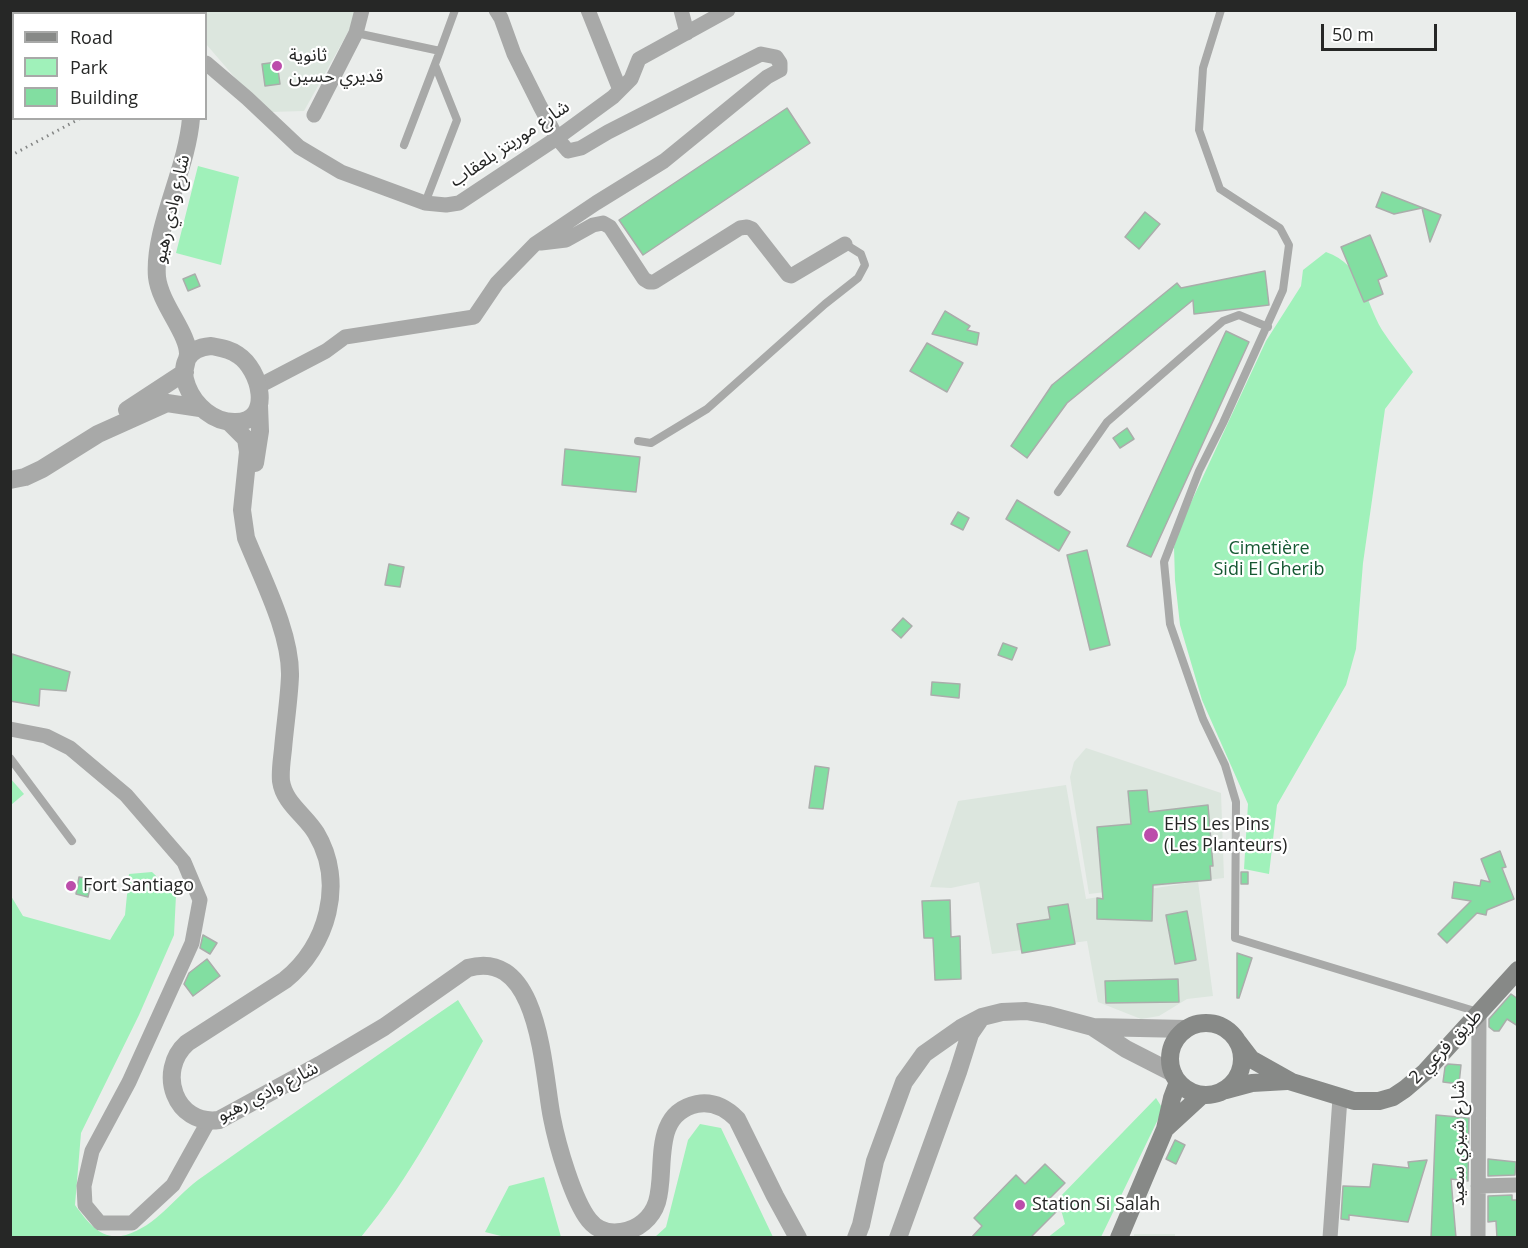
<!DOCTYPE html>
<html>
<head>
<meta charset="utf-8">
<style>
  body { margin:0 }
  #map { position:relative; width:1528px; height:1248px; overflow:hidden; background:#eaedeb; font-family:"Open Sans",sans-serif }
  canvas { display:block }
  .frame { position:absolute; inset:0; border:12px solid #262726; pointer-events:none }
  .legend { position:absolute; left:12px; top:12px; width:195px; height:108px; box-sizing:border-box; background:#fff; border:2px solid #a8a9a8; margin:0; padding:8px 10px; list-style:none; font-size:18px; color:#262726 }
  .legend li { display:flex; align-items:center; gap:12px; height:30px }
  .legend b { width:30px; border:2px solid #a8a9a8 }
  .scale { position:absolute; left:1321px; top:24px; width:116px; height:27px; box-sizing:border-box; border:3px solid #262726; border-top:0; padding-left:8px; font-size:18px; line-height:21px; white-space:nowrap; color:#262726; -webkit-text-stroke:4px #fff; paint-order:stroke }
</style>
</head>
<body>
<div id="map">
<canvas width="1528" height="1248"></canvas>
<div class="frame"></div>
<ul class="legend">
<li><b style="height:8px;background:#878987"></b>Road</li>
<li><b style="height:16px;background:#a0f1ba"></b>Park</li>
<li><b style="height:16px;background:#82dea1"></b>Building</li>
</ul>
<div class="scale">50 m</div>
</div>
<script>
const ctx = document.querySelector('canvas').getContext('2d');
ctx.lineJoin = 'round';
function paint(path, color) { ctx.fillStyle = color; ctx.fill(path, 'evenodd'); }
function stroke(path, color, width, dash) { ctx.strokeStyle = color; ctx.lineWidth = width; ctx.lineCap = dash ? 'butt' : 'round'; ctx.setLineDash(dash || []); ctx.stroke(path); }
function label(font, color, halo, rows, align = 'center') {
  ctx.font = font + ' "Open Sans","Noto Sans Arabic",sans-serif'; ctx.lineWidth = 4.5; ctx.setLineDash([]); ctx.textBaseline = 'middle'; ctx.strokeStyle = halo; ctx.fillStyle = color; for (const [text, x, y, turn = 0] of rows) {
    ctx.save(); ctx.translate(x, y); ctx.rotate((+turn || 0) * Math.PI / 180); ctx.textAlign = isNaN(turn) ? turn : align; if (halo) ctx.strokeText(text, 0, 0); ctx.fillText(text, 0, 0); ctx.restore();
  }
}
paint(new Path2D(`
  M 176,11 L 355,11 L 352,25 L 304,111 L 270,112 L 243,87 L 206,44 L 206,14 L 179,13 Z
  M 1086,748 L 1221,793 L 1224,878 L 1198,881 L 1213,996 L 1187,999 L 1159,1016 L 1141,1019 L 1098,1002 L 1087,941 L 992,954 L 979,882 L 951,888 L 930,887 L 958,801 L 1066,785 L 1086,899 L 1194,882 L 1089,894 L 1070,777 L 1074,762 Z
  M 1134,1234 L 1175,1234 L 1175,1237 L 1134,1237 Z`), '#dce6de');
paint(new Path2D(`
  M 198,166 L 239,177 L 221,265 L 176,253 Z
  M 1326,252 C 1364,266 1364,299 1382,330 C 1391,344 1403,358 1413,372 L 1385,409 L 1363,563 L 1356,649 L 1346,685 L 1277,805 L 1269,874 L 1244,869 L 1248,804 L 1202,700 L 1180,625 L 1175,580 L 1174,547 L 1181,524 L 1266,341 L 1301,286 L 1303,270 Z
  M 10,778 L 24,794 L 11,805 L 10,805 Z
  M 152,872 L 176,895 L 174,935 L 139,1015 L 81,1133 L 75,1205 C 87,1221 101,1242 126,1235 C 156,1226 174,1198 198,1180 C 284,1119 371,1060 458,1000 L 483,1041 C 446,1108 410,1178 361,1237 L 11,1237 L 11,896 L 23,916 L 110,940 L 125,915 L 129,874 Z
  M 1156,1098 L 1163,1109 L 1101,1237 L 1047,1238 L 1065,1224 L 1058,1199 Z
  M 700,1124 L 721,1128 L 773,1237 L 655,1237 L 666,1227 L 688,1140 Z
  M 544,1177 L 561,1237 L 505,1237 L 485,1232 L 509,1186 Z`), '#a0f1ba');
const building = new Path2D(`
  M 277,62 L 280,84 L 265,86 L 262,64 Z
  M 787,108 L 810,143 L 643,255 L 619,220 Z
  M 1382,192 L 1441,215 L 1430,242 L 1422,208 L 1394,214 L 1376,207 Z
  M 1145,212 L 1160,224 L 1139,249 L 1125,237 Z
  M 1370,235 L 1387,276 L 1378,280 L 1383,294 L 1364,302 L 1341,247 Z
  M 1265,271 L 1269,305 L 1194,314 L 1193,300 L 1067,403 L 1027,458 L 1011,446 L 1052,385 L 1177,283 L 1181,288 Z
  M 195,274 L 200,286 L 188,291 L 183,279 Z
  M 945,311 L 970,326 L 967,330 L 979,333 L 977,345 L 932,334 Z
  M 1226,331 L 1249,342 L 1151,557 L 1127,546 Z
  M 927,343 L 963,363 L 947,392 L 910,371 Z
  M 1127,428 L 1134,439 L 1120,448 L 1113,438 Z
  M 565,449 L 640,457 L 636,492 L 562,485 Z
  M 1017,500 L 1070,532 L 1059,551 L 1006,519 Z
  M 958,512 L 969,518 L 963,530 L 951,524 Z
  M 1087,550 L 1110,645 L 1090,650 L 1067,555 Z
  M 389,564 L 404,567 L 400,587 L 385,585 Z
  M 903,618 L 912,626 L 901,638 L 892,630 Z
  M 1003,643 L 1017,648 L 1012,660 L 998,655 Z
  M 12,654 L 70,672 L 66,691 L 40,689 L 39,706 L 10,701 Z
  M 932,682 L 960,684 L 959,698 L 931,695 Z
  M 815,766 L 829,768 L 823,809 L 809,808 Z
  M 1147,790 L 1149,812 L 1208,805 L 1213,866 L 1210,866 L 1211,880 L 1153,885 L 1152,921 L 1097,919 L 1097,898 L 1103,899 L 1097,827 L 1131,824 L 1128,791 Z
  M 1500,851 L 1506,867 L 1502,868 L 1514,899 L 1487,910 L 1486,915 L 1477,913 L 1447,943 L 1438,934 L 1471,901 L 1452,898 L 1454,882 L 1480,886 L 1481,880 L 1490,882 L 1481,859 Z
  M 1241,872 L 1248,872 L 1248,884 L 1241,884 Z
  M 79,877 L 92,879 L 88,897 L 76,894 Z
  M 950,900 L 951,937 L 960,936 L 961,979 L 935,980 L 933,938 L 924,938 L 922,901 Z
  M 1068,904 L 1075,944 L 1022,953 L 1017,924 L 1050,919 L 1048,907 Z
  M 1187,911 L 1196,960 L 1175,964 L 1166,915 Z
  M 203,935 L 217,943 L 210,954 L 200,948 Z
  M 1237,953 L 1252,958 L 1239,998 L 1237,998 Z
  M 207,959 L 220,976 L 193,996 L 184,984 L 189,973 Z
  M 1178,979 L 1179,1002 L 1106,1003 L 1105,981 Z
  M 1511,994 L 1518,999 L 1518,1026 L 1507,1019 L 1499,1031 L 1494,1031 L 1489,1027 L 1489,1019 Z
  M 1448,1064 L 1461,1065 L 1459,1084 L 1443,1082 L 1445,1067 Z
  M 1436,1115 L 1469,1118 L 1468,1181 L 1451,1179 L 1456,1238 L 1431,1238 Z
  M 1175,1140 L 1185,1145 L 1176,1164 L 1166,1159 Z
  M 1488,1159 L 1516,1162 L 1515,1175 L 1488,1176 Z
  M 1427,1160 L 1408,1222 L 1349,1215 L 1349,1220 L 1341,1219 L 1343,1186 L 1370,1187 L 1373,1164 L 1409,1168 L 1408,1162 Z
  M 1045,1164 L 1065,1183 L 1048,1200 L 1058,1210 L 1030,1238 L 971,1238 L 982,1226 L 974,1218 L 1016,1175 L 1025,1184 Z
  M 1512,1195 L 1512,1200 L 1518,1200 L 1518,1238 L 1497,1238 L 1496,1221 L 1488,1222 L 1488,1196 Z`);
paint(building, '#82dea1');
stroke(building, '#aaadab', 1.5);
stroke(new Path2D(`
  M 10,156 L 81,118`), '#848685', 3, [1.5, 4.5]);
stroke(new Path2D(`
  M 1221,10 L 1203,68 L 1199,130 L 1220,189 L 1280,228 L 1289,245 L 1283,290 L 1223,423 L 1199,471 L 1164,562 L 1170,624 L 1203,719 L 1225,765 L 1236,802 L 1235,938 L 1478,1012
  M 356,33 L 440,51 L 404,145
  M 440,51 L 455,10
  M 425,203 L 457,120 L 435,65
  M 638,441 L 651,443 L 707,409 L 825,304 L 858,278 L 865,265 L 861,254 L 845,244
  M 1058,492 L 1107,422 L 1223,321 L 1239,315 L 1268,327
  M 10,758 L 72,841`), '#a8a9a8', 8);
stroke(new Path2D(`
  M 588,10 L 620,90
  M 681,10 L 687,33
  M 206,63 L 247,98 L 299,147 L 341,172 L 425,203 L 446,205 L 459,203 L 557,138 L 613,97 L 631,79 L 639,59 L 728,10
  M 314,115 L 356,33 L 362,10
  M 541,243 L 566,240 L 593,225 L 603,223 L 610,227 L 644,279 L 649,282 L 654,282 L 740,228 L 747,227 L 752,229 L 788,275 L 791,276 L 845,244
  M 259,386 L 326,351 L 345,337 L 474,317 L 497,283 L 535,244 L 596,203 L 664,161 L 767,77 L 780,70 L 780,63 L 776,57 L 761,54 L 608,132 L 581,148 L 568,151 L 557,138 L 540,106 L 514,54 L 501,18 L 496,10
  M 10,729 L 46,736 L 70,748 L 126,795 L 184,862 L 200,900 L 192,943 L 129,1082 L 92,1151 L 84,1186 L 85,1205 L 100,1223 L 132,1223 L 173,1185 L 208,1122
  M 1478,1186 L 1518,1185
  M 1330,1238 L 1340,1098
  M 1478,1238 L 1479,1012`), '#a8a9a8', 15);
stroke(new Path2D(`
  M 165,10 L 167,14
  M 211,346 C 221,348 230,349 238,355 C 260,369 274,421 236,422 C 191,424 159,350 211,346 Z
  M 185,368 C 186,364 187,359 188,355 C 189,334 160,304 157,277 C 153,229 187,170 191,118
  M 127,410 L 185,372
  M 229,422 L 246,439 L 248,452 L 242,510 L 246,538 C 262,578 291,633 290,676 C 289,700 285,725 283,749 C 282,759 280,770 281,781 C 284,803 305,815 316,833 C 346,883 327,946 285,980 L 187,1043 C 156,1071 175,1126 219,1120 L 320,1065 L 384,1027 L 468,968 C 541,947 543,1075 552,1118 C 557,1144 573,1200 589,1220 C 597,1230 609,1234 621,1232 C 638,1230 652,1218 657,1202 C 667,1170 650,1114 697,1104 C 713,1101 726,1108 737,1119 L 775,1196 L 798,1238
  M 255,463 L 260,431 L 259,405
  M 10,480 L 25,477 L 42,469 L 98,434 L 167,403 L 200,408
  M 1094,1028 L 1126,1049 L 1173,1073
  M 856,1238 L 861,1225 L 875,1161 L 904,1082 L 924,1054 L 961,1028 L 982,1017 L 1002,1012 L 1026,1011 L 1048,1015 L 1093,1027 L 1186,1029
  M 898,1238 L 958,1072 L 970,1034 L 981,1018`), '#a8a9a8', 18);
stroke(new Path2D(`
  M1170 1059a36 36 0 1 1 72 0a36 36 0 1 1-72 0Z
  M 1238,1042 L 1251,1059 L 1292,1082 L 1354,1101 L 1379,1101 L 1393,1097 L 1405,1089 L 1425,1072 L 1518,970
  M 1226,1090 L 1252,1083 L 1287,1081
  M 1165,1129 L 1202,1095
  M 1119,1238 L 1165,1129 L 1172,1098 L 1178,1082`), '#878987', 18);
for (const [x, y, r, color] of [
  [277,66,6,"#bc4dab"],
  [1151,835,8,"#bc4dab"],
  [71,886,6,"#bc4dab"],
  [1020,1205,6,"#bc4dab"]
]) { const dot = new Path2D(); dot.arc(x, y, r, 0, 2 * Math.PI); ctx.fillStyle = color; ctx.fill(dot); stroke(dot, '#fff', 2); }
label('18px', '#262726', '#fff', [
  ["ثانوية",289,56],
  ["قديري حسين",289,77],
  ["EHS Les Pins",1164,825],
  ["(Les Planteurs)",1164,846],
  ["Fort Santiago",83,886],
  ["Station Si Salah",1032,1205]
], 'left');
label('18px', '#262726', '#fff', [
  ["شارع موريتز بلعقاب",510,144,-34],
  ["شارع وادي رهيو",172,209,-77],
  ["طريق فرعي 2",1446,1047,-46],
  ["شارع وادي رهيو",268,1092,-27],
  ["شارع شيري سعيد",1459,1143,-90]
]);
label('18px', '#155832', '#fff', [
  ["Cimetière",1269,549],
  ["Sidi El Gherib",1269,570]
]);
</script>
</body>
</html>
